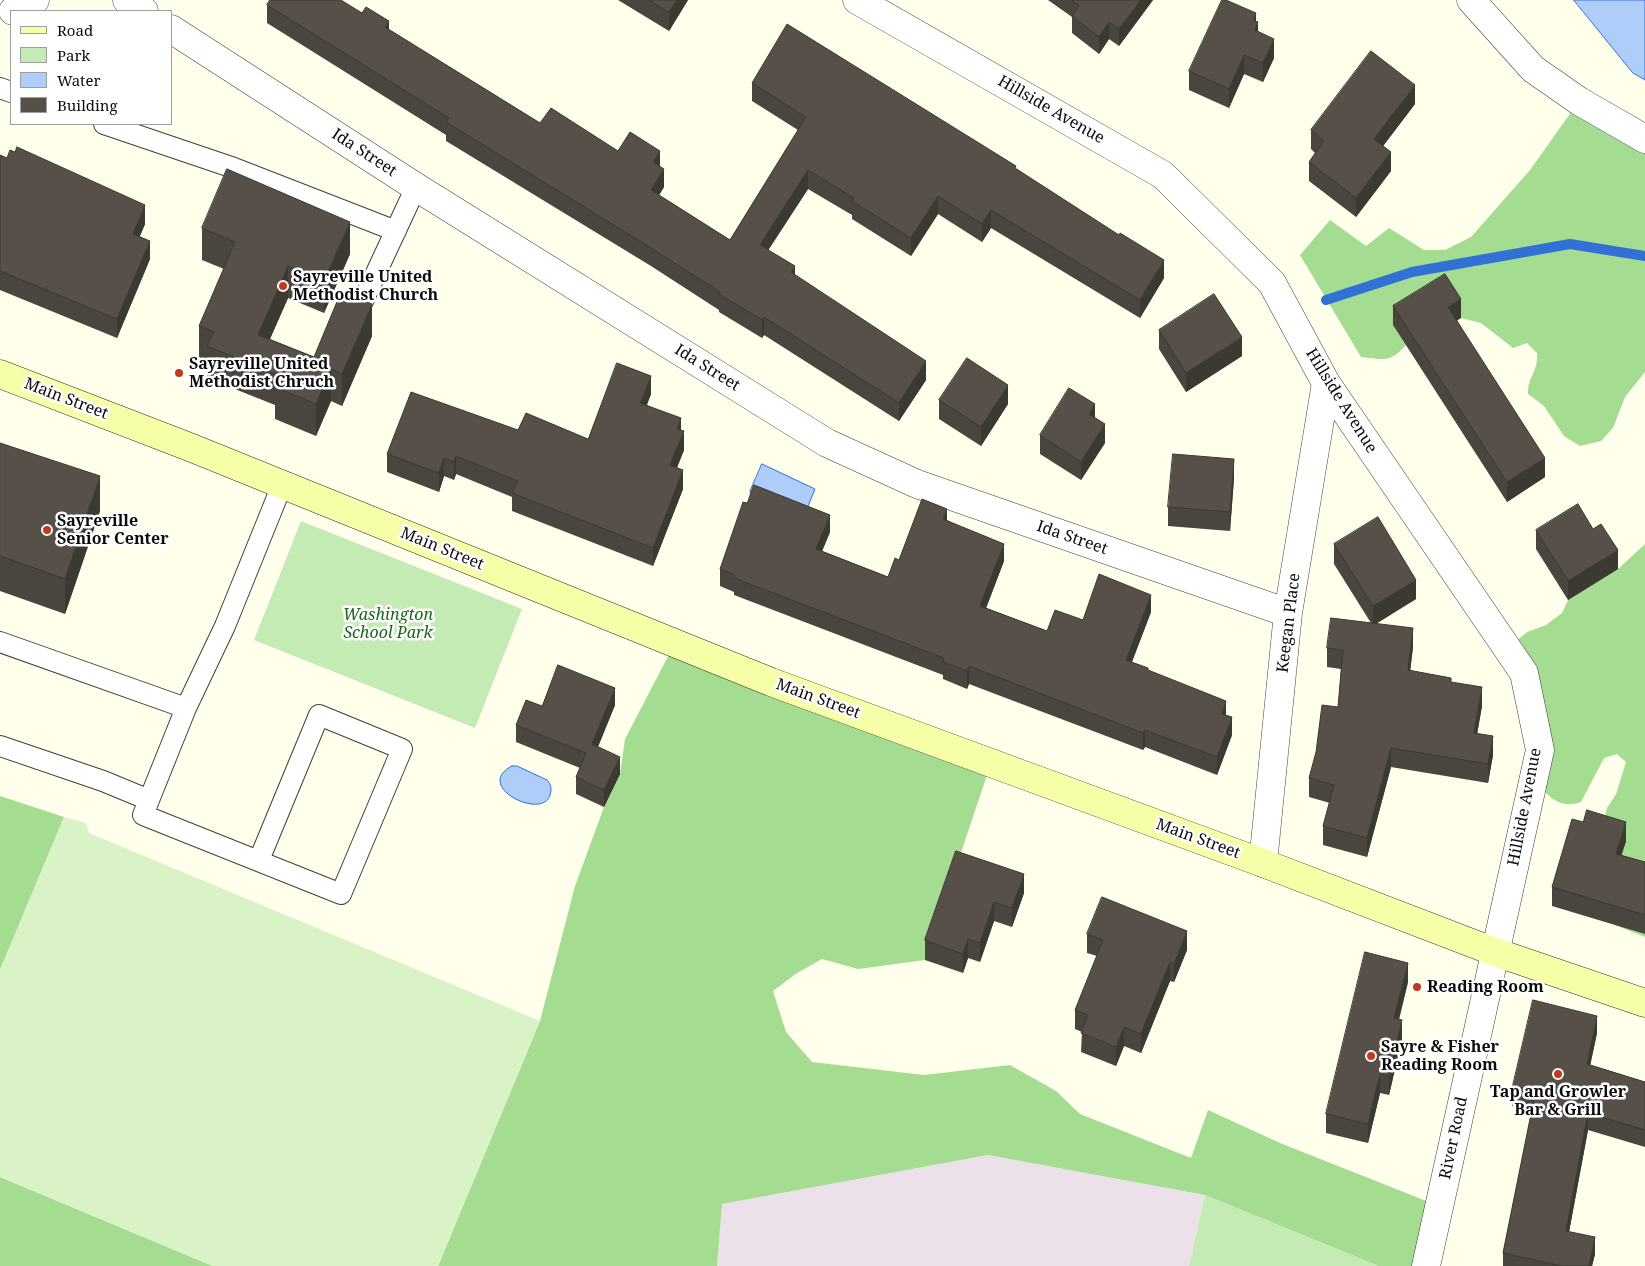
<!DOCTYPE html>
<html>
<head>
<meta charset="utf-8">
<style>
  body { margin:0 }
  #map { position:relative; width:1645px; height:1266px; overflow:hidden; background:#ffffec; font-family:"Noto Serif",serif }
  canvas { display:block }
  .legend { position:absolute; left:10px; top:10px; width:162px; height:115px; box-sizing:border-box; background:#fff; border:1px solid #9e9e9e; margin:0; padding:6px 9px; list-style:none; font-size:15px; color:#0c0c0c }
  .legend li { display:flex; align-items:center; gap:10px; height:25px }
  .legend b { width:25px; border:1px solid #9e9e9e }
</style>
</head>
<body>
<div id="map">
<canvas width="1645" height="1266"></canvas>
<ul class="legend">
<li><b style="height:6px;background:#f6ffa7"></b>Road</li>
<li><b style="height:14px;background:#c5ebb4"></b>Park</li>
<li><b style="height:14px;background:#aecdf9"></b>Water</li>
<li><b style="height:14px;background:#565048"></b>Building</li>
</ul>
</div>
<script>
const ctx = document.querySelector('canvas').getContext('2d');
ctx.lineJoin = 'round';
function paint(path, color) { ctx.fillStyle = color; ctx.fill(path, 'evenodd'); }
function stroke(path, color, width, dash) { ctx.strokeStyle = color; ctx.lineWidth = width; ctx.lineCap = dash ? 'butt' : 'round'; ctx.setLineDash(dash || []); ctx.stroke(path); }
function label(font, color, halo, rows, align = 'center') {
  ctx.font = font + ' "Noto Serif",serif'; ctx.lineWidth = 5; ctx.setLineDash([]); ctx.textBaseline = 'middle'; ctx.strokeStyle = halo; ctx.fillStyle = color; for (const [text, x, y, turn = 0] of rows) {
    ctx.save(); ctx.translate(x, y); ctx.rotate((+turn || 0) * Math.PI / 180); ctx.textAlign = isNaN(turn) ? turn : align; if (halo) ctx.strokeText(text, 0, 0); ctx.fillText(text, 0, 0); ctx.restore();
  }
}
paint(new Path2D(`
  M 988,1155 L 1205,1195 L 1189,1266 L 717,1266 L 722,1204 Z`), '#ece0eb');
paint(new Path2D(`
  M 301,521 L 522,609 L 475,728 L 254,640 Z
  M 1205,1195 L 1379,1266 L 1189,1266 Z`), '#c5ebb4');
paint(new Path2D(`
  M 1579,101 L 1645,139 L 1645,372 L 1625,397 L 1613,428 L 1601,441 L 1580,446 L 1564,436 L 1544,406 L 1528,394 C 1528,375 1538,373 1537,353 L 1527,343 L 1513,348 L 1481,323 L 1461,318 L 1445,293 L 1394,325 L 1406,345 C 1389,364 1384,359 1361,357 L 1300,255 L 1330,220 L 1366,246 L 1389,228 L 1424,250 L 1445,250 L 1471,237 L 1530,170 Z
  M 1645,544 L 1645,937 L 1602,920 L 1604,821 L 1607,808 L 1616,794 L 1626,762 L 1617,754 L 1604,758 L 1581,802 C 1564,808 1555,802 1543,790 L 1507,649 L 1527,632 L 1546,625 L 1562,613 L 1568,600 L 1618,569 Z
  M 675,643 L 991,763 L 925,960 L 858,969 L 822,959 L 797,973 L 773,991 L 786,1032 L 812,1062 L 924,1075 L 1010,1065 L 1056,1091 L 1080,1114 L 1191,1158 L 1208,1110 L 1280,1143 L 1439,1206 L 1426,1266 L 1379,1266 L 1205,1195 L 988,1155 L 722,1204 L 717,1266 L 438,1266 L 540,1021 L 575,886 L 604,807 L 620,774 L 625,739 Z
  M 0,796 L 64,817 L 0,970 Z
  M 0,1177 L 213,1266 L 0,1266 Z`), '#a4dc92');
paint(new Path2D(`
  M 64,817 L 86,823 L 89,833 L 540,1021 L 438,1266 L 213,1266 L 0,1177 L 0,970 Z`), '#d9f2c6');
const water = new Path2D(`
  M 1574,0 L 1645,0 L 1645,80 L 1633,73 Z
  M 762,464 L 815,489 L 804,516 L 750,492 Z
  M 512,766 L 517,766 L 547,780 C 551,784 552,789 550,795 C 543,821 472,786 512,766 Z`);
paint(water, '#aecdf9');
stroke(water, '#3170d4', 1);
stroke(new Path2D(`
  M 1326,300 L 1412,272 L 1570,244 L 1645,256`), '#3170d4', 10);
const lane = new Path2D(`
  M 0,88 L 11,92
  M 104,124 L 234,168 L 396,231
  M 363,301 L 416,187
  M 0,642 L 186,708
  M 0,746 L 103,781 L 149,800
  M 259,860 L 319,715 L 402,749 L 341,894 L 143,815 L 186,708 L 225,626 L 282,485`);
const street = new Path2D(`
  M 127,0 L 144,11
  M 857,0 L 1163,175 L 1272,283 L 1326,383 L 1524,673 L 1540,750 L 1426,1266
  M 1471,0 L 1533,69 L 1579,101 L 1645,139
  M 13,11 L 35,0
  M 171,29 L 416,187 L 827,443 L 917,484 L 1288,613
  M 1263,863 L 1288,613 L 1326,383`);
const secondary = new Path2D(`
  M 0,374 L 192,448 L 771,682 L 1263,863 L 1495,952 L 1645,1003`);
stroke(lane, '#3f3f3f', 22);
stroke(street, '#3f3f3f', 29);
stroke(secondary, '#2e2e2e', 29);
stroke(lane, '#fff', 20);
stroke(street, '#fff', 28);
stroke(secondary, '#f6ffa7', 28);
paint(new Path2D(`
  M 618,0 L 688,0 L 669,31 Z
  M 1048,0 L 1153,0 L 1119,46 L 1109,39 L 1099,54 L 1072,33 L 1072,17 Z
  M 267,5 L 362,13 L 540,123 L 660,166 L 664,187 L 659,195 L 730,240 L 798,130 L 752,101 L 752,83 L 1016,169 L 1164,278 L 1140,318 L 991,228 L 982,242 L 938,214 L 911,256 L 852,219 L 852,215 L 808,189 L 768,250 L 795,275 L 926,380 L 899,421 L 764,335 L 762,338 L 719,312 L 719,310 L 651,266 L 446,141 L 446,135 L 267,23 Z
  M 1256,21 L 1258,31 L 1274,58 L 1263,82 L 1244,74 L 1229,108 L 1189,90 L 1189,71 Z
  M 1415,104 L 1383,146 L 1391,171 L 1356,217 L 1309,181 L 1309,162 L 1315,153 L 1311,149 L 1311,130 Z
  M 0,155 L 145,224 L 140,236 L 150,259 L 117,338 L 0,290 Z
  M 202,228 L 350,254 L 324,313 L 288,298 L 270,339 L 314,357 L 372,336 L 342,406 L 331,401 L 316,436 L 275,419 L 275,405 L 207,378 L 207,361 L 199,357 L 199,326 L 224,269 L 202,260 Z
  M 1393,306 L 1461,318 L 1457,320 L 1545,477 L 1507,502 L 1393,325 Z
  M 1159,330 L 1242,356 L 1186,392 L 1159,349 Z
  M 651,394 L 647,405 L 681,430 L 684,450 L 677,468 L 683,489 L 653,566 L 512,511 L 512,497 L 456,474 L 454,480 L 444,476 L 439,492 L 387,472 L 387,454 L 518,430 L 588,439 Z
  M 939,400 L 1008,404 L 981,446 L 939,419 Z
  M 1095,418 L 1105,443 L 1081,480 L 1040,454 L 1040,435 Z
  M 0,443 L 100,511 L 65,614 L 0,591 Z
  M 1234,478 L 1230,531 L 1168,526 L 1168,507 Z
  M 947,520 L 1004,561 L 986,608 L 1047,631 L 1083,620 L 1151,612 L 1132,662 L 1226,716 L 1232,735 L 1217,775 L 1145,747 L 1143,750 L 969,684 L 967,689 L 943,679 L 943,675 L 734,595 L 734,592 L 720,586 L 720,569 L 830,532 L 822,551 L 888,577 L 899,560 Z
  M 1536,530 L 1618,569 L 1568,600 L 1536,549 Z
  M 1334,544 L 1416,599 L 1376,624 L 1413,647 L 1410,671 L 1451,682 L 1482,706 L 1477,734 L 1493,755 L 1488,783 L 1391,767 L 1367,857 L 1323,845 L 1323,826 L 1330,803 L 1309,797 L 1309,778 L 1338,707 L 1341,669 L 1327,667 L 1327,648 L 1371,623 L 1334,564 Z
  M 615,705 L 598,747 L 620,774 L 604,807 L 576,794 L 576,777 L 580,768 L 516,742 L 516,725 L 542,706 Z
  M 1626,841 L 1621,855 L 1645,862 L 1645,934 L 1552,906 L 1552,887 Z
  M 956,851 L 1024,893 L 1012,927 L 994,921 L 980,962 L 968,958 L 963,973 L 925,960 L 925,940 Z
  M 1087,934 L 1187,950 L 1174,982 L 1170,981 L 1141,1053 L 1124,1046 L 1116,1066 L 1081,1052 L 1082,1032 L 1075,1029 L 1075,1010 L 1097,956 L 1087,953 Z
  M 1408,982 L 1399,1020 L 1402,1039 L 1389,1095 L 1380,1093 L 1368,1143 L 1326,1133 L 1326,1114 Z
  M 1597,1033 L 1590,1065 L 1645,1082 L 1645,1147 L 1588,1130 L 1569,1232 L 1595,1254 L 1592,1266 L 1503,1266 L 1503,1253 L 1532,1110 L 1512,1106 L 1512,1090 Z`), '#4a453e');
paint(new Path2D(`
  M 677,0 L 688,0 L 669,31 L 669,12 Z
  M 1141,0 L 1153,0 L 1119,46 L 1119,29 Z
  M 1256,13 L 1256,28 L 1258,22 L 1258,41 L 1253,20 Z
  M 389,21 L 389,39 L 385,27 Z
  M 1109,22 L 1109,39 L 1099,54 L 1099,37 Z
  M 1274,39 L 1274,58 L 1263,82 L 1263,63 Z
  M 1244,55 L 1244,74 L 1229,108 L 1229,89 Z
  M 1415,85 L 1415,104 L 1374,158 L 1374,139 Z
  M 660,151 L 660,170 L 653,162 Z
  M 1391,152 L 1391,171 L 1356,217 L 1356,198 Z
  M 664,169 L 664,187 L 651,208 L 651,190 Z
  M 808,170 L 808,189 L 760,263 L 760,245 Z
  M 938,196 L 938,214 L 911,256 L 911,238 Z
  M 145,205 L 145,224 L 133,252 L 133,234 Z
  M 991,210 L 991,228 L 982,242 L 982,224 Z
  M 350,222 L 350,254 L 324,313 L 324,281 Z
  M 150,241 L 150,259 L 117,338 L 117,319 Z
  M 1164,260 L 1164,278 L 1140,318 L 1140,300 Z
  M 288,266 L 288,298 L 258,366 L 258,335 Z
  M 795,266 L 795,285 L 791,272 Z
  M 1461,299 L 1461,318 L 1448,326 L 1448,307 Z
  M 372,304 L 372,336 L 342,406 L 342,374 Z
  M 764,317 L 764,335 L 762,338 L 762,320 Z
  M 1242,337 L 1242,356 L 1186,392 L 1186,373 Z
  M 926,361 L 926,380 L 899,421 L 899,403 Z
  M 331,369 L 331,401 L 316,436 L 316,404 Z
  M 651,376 L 651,394 L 640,421 L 640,403 Z
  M 1008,385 L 1008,404 L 981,446 L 981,427 Z
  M 1095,404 L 1095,423 L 1089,414 Z
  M 681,418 L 681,436 L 677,429 Z
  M 1105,424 L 1105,443 L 1081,480 L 1081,462 Z
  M 684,431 L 684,450 L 670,484 L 670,465 Z
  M 456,456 L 456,474 L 454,480 L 454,462 Z
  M 444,458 L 444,476 L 439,492 L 439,473 Z
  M 1545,458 L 1545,477 L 1507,502 L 1507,482 Z
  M 1234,459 L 1234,478 L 1230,531 L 1230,512 Z
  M 683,470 L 683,489 L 653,566 L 653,548 Z
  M 100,476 L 100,511 L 65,614 L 65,579 Z
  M 947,509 L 947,527 L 943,519 Z
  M 830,515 L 830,532 L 816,566 L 816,549 Z
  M 1004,544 L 1004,561 L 980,624 L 980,606 Z
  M 1618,550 L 1618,569 L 1568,600 L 1568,581 Z
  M 1416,580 L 1416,599 L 1373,625 L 1373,606 Z
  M 1151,595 L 1151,612 L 1126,677 L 1126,660 Z
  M 1413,628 L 1413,647 L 1408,689 L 1408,670 Z
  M 969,666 L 969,684 L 967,689 L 967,671 Z
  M 1482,687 L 1482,706 L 1474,752 L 1474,733 Z
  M 615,688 L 615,705 L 592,761 L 592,744 Z
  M 1226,701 L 1226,718 L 1222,714 Z
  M 1232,717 L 1232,735 L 1217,775 L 1217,757 Z
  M 1145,730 L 1145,747 L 1143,750 L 1143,733 Z
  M 1493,736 L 1493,755 L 1488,783 L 1488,764 Z
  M 1391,748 L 1391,767 L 1367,857 L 1367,838 Z
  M 620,757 L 620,774 L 604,807 L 604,790 Z
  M 1626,822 L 1626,841 L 1616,873 L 1616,854 Z
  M 1024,874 L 1024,893 L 1012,927 L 1012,908 Z
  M 994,902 L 994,921 L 980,962 L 980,943 Z
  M 1187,931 L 1187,950 L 1174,982 L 1174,964 Z
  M 968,939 L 968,958 L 963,973 L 963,954 Z
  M 1170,962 L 1170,981 L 1141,1053 L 1141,1034 Z
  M 1408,963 L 1408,982 L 1394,1037 L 1394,1018 Z
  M 1597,1016 L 1597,1033 L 1587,1081 L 1587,1064 Z
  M 1402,1020 L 1402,1039 L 1389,1095 L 1389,1076 Z
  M 1124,1027 L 1124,1046 L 1116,1066 L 1116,1047 Z
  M 1380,1074 L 1380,1093 L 1368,1143 L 1368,1124 Z
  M 1588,1113 L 1588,1130 L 1566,1248 L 1566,1231 Z
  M 1595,1237 L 1595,1254 L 1592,1266 L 1589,1266 Z`), '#3c3832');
const building = new Path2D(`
  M 270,0 L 341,0 L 362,13 L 366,7 L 389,21 L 385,27 L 540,123 L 551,108 L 618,151 L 630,132 L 660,151 L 653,162 L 664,169 L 651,190 L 730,240 L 806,117 L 752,83 L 787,24 L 1016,166 L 1015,168 L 1119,235 L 1120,233 L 1164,260 L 1140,300 L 991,210 L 982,224 L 938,196 L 911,238 L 852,201 L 854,198 L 808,170 L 760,245 L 795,266 L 791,272 L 926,361 L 899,403 L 764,317 L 762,320 L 719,294 L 720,292 L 651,248 L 446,122 L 449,118 L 267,5 Z
  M 649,0 L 677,0 L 669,12 Z
  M 1072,0 L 1141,0 L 1119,29 L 1109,22 L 1099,37 L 1072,16 L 1079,6 Z
  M 1222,0 L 1226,0 L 1256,13 L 1253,20 L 1258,22 L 1255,30 L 1274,39 L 1263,63 L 1244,55 L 1229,89 L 1189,71 Z
  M 1371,51 L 1415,85 L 1374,139 L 1391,152 L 1356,198 L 1309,162 L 1324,141 L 1311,130 Z
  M 17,147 L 145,205 L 133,234 L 150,241 L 117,319 L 0,271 L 0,155 L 7,158 L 10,150 L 15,152 Z
  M 227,169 L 350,222 L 324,281 L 288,266 L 258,335 L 314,357 L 341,292 L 372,304 L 342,374 L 331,369 L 316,404 L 275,387 L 280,376 L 207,346 L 214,332 L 199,326 L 235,242 L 202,228 Z
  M 1445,274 L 1461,299 L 1448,307 L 1545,458 L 1507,482 L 1393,306 Z
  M 1214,294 L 1242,337 L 1186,373 L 1159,330 Z
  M 967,358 L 1008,385 L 981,427 L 939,400 Z
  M 617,363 L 651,376 L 640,403 L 681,418 L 677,429 L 684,431 L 670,465 L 683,470 L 653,548 L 512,493 L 518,481 L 456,456 L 454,462 L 444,458 L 439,473 L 387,454 L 411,392 L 518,430 L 526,413 L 588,439 Z
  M 1069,388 L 1095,404 L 1089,414 L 1105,424 L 1081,462 L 1040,435 Z
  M 0,443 L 100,476 L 65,579 L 0,556 Z
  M 1173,454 L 1234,459 L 1230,512 L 1168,507 Z
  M 754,485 L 830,515 L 816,549 L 888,577 L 895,558 L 899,560 L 922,499 L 947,509 L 943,519 L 1004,544 L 980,606 L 1047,631 L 1055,610 L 1083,620 L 1099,574 L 1151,595 L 1126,660 L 1148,668 L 1148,670 L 1226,701 L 1222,714 L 1232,717 L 1217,757 L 1145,730 L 1143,733 L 969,666 L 967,671 L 943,662 L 944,658 L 734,578 L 735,575 L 720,569 L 743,502 L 747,503 Z
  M 1578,504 L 1593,529 L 1601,524 L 1618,550 L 1568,581 L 1536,530 Z
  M 1378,517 L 1416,580 L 1373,606 L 1334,544 Z
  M 1331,618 L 1413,628 L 1408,670 L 1451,678 L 1451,682 L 1482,687 L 1474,733 L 1493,736 L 1488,764 L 1391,748 L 1367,838 L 1323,826 L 1334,785 L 1309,778 L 1316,752 L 1322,705 L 1338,707 L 1343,650 L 1327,648 Z
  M 558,665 L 615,688 L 592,744 L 620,757 L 604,790 L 576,777 L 586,753 L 516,725 L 526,700 L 542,706 Z
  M 1587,810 L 1626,822 L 1616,854 L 1645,862 L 1645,915 L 1552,887 L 1572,819 L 1583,822 Z
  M 956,851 L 1024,874 L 1012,908 L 994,902 L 980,943 L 968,939 L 963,954 L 925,940 Z
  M 1102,897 L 1187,931 L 1174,964 L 1170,962 L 1141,1034 L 1124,1027 L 1116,1047 L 1081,1033 L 1088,1015 L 1075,1010 L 1103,940 L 1087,934 Z
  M 1365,952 L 1408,963 L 1394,1018 L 1402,1020 L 1389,1076 L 1380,1074 L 1368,1124 L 1326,1114 Z
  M 1533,1000 L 1597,1016 L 1587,1064 L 1645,1082 L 1645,1130 L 1588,1113 L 1566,1231 L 1595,1237 L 1589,1266 L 1562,1266 L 1503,1253 L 1535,1094 L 1512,1090 Z`);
paint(building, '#565048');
stroke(building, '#3c3832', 1);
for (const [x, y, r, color] of [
  [283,286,5,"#c3391e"],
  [179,373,5,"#c3391e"],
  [47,530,5,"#c3391e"],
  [1417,987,5,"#c3391e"],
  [1371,1056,5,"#c3391e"],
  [1558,1074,5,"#c3391e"]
]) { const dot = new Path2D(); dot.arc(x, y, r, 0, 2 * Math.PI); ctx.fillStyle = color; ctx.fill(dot); stroke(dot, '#fff', 2); }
label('16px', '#0c0c0c', '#fff', [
  ["Hillside Avenue",1051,110,30],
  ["Ida Street",364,153,33],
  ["Ida Street",707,368,32],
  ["Main Street",66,399,21],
  ["Hillside Avenue",1341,401,58],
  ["Ida Street",1072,538,19],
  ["Main Street",442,549,22],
  ["Keegan Place",1289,623,-83],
  ["Main Street",818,699,20],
  ["Hillside Avenue",1525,807,-79],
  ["Main Street",1198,839,20],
  ["River Road",1454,1138,-78]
]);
label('bold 16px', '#0c0c0c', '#fff', [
  ["Sayreville United",293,277],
  ["Methodist Church",293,295],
  ["Sayreville United",189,364],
  ["Methodist Chruch",189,382],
  ["Sayreville",57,521],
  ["Senior Center",57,539],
  ["Reading Room",1427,987],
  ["Sayre & Fisher",1381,1047],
  ["Reading Room",1381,1065],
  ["Tap and Growler",1558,1092,"center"],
  ["Bar & Grill",1558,1110,"center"]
], 'left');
label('italic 16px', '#1a671a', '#fff', [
  ["Washington",388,615],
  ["School Park",388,633]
]);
</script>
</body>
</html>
